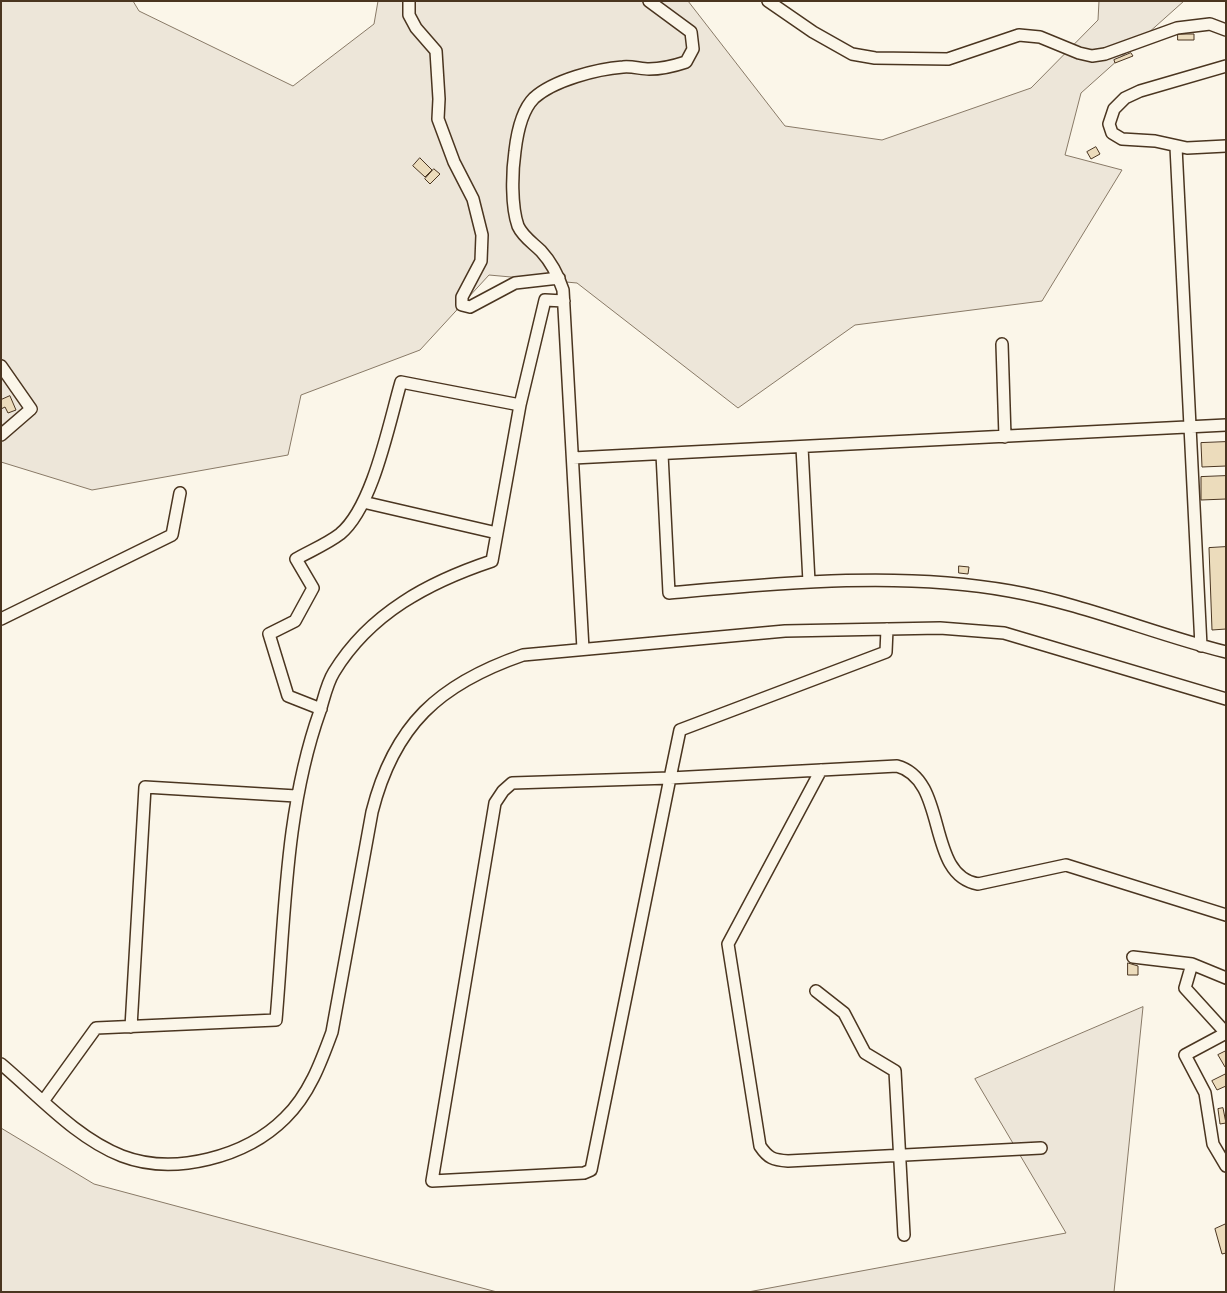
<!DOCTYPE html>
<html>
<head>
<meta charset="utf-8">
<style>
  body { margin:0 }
  #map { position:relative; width:1227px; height:1293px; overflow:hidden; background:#fbf6e9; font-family:Lato,sans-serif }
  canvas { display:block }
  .frame { position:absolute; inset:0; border:2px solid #4a3520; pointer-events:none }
</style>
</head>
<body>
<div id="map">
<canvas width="1227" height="1293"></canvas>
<div class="frame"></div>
</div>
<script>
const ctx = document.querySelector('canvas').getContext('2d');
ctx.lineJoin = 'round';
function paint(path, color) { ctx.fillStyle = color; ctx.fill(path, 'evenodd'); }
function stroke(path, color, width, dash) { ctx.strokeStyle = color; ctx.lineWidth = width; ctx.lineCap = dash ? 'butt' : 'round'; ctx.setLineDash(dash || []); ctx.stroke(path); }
const green = new Path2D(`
  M 1,1 L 133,1 L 139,11 L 293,86 L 374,24 L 378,1 L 688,1 L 785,126 L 882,140 L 1031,88 L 1098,20 L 1099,1 L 1184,1 L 1081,93 L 1065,155 L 1122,170 L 1042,301 L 855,325 L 738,408 L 577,283 L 489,275 L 420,350 L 301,395 L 288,455 L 92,490 L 1,462 Z
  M 1143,1007 L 1114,1292 L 748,1292 L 1066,1233 L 975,1079 Z
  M 1,1128 L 94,1184 L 497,1292 L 1,1292 Z`);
paint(green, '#ede6d9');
stroke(green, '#887966', 1);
const building = new Path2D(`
  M 1178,34 L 1194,34 L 1194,40 L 1178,40 Z
  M 1131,53 L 1133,56 L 1115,63 L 1114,60 Z
  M 1096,147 L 1100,154 L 1091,159 L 1087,152 Z
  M 420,158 L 432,170 L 425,177 L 413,166 Z
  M 434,169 L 440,174 L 430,184 L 425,179 Z
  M 10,396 L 16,410 L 8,413 L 5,407 L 1,409 L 1,400 Z
  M 1226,442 L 1226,466 L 1202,467 L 1201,443 Z
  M 1226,476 L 1226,499 L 1201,500 L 1201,477 Z
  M 1226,547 L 1226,629 L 1212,630 L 1209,548 Z
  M 959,566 L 969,567 L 968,574 L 959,573 Z
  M 1128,963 L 1138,966 L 1138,975 L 1128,975 Z
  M 1226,1051 L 1226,1067 L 1225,1067 L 1218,1055 Z
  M 1226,1074 L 1226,1086 L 1217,1090 L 1212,1081 Z
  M 1223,1108 L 1226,1123 L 1220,1124 L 1218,1109 Z
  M 1226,1224 L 1226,1253 L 1222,1254 L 1215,1229 Z`);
paint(building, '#ecdcbc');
stroke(building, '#4a3520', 1);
const street = new Path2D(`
  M 409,1 L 409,15 L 416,28 L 436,51 L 439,99 L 438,119 L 454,162 L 473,199 L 482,235 L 481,261 L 462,297 L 462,305 L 470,307 L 515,283 L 559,278
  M 768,1 L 813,32 L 852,54 L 875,58 L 948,59 L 1019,35 L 1040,37 L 1079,53 L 1092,56 L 1105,54 L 1177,28 L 1210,24 L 1226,30
  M 1226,66 L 1140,91 L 1125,98 L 1114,109 L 1109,124 L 1112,133 L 1122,139 L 1155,141 L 1187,148 L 1226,146
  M 1176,147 L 1201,646
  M 1002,344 L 1005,437
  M 1,366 L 31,409 L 1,435
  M 802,447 L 809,582
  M 662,454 L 669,593 C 780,583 901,571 1010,591 C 1084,604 1154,634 1226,652
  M 573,458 L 1226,425
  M 363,502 L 497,533
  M 1,619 L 172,535 L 180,493
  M 887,629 L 886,652 L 680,730 L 670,778 L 591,1170 L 584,1173 L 432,1181 L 495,803 L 503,791 L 512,783 L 670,778 L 897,766 C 949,780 925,875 978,884 L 1066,865 L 1226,915
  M 583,649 L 563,290 C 558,275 552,263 541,251 C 533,243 523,237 518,226 C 511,206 512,172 515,151 C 517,134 522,110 534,98 C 554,80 597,69 623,67 C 632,66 641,69 649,69 C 662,69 674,66 686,62 L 693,49 L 691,32 L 649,1
  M 321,709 L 288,696 L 269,634 L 295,621 L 313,588 L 296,559 C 310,551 327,544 340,534 C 373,507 389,423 401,382 L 520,405
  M 821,770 L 728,944 L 760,1146 C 768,1158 773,1160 788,1161 L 1041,1148
  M 1133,957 L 1192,964
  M 1226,978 L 1192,964 L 1185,988 L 1226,1033 L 1185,1055 L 1205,1093 L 1213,1144 L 1226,1166
  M 816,991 L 844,1013 L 865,1053 L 895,1071 L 904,1235
  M 131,1027 L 145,787 L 296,796
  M 1,1064 C 39,1096 76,1138 122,1156 C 174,1176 246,1157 285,1118 C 309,1095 321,1062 332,1032 L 372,812 C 394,725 439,684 523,655 L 785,631 L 940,628 L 1004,633 L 1226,699
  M 44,1100 L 96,1028 L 276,1020 C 285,917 285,809 320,711 C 324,698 327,683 334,672 C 370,613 429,582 492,561 L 520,405 L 545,300 L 564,301`);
stroke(street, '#4a3520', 14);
stroke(street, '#fbf6e9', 11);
</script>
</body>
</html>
